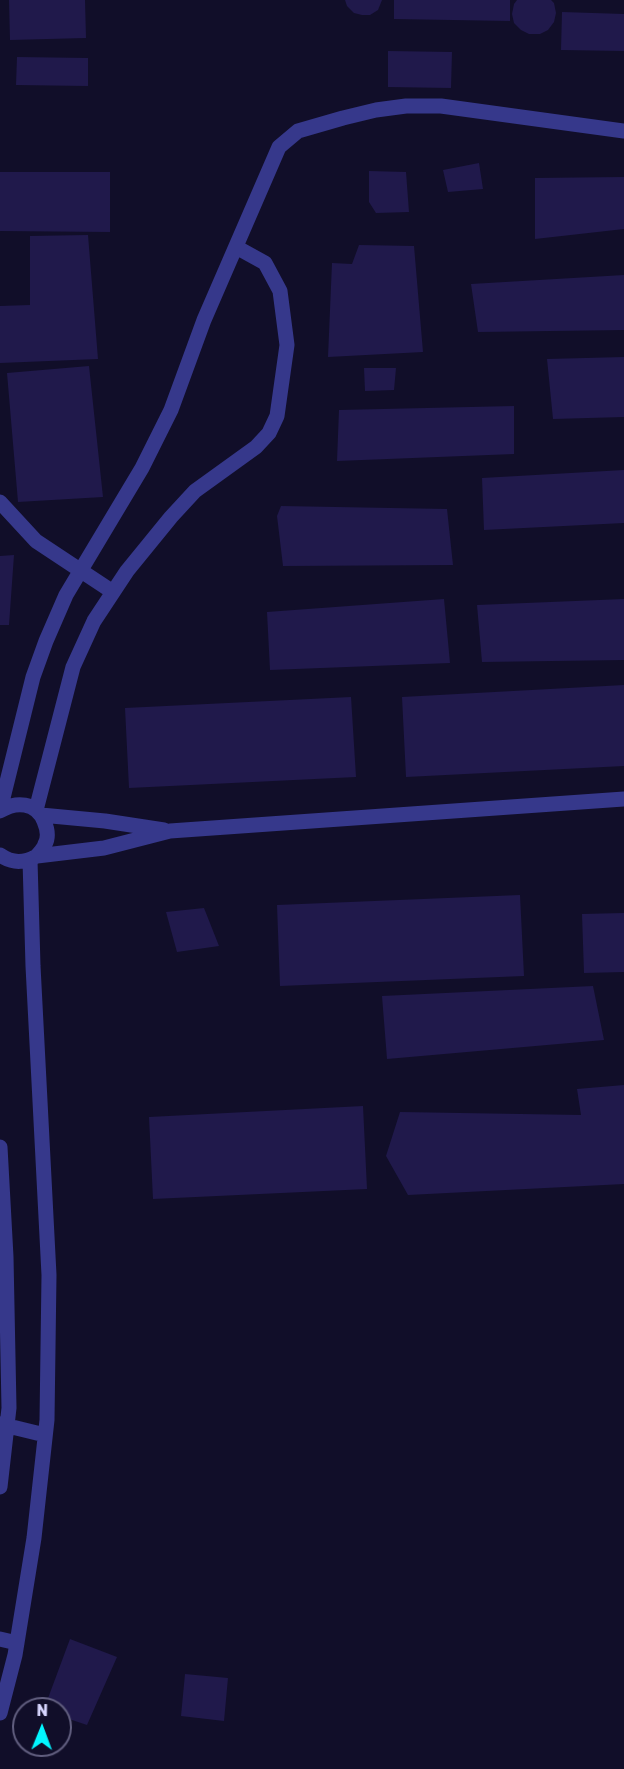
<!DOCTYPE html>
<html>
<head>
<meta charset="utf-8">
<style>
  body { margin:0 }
  #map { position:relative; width:624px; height:1769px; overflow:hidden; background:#110e29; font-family:Rubik,sans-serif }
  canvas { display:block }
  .north { position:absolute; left:12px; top:1697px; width:60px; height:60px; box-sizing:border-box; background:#110e29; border:2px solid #615e7f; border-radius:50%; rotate:1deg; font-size:16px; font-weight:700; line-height:24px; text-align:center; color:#d8d6ff }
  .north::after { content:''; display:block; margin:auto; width:21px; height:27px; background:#02f5ff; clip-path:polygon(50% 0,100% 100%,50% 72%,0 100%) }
</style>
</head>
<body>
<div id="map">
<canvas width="624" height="1769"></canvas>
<div class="north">N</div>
</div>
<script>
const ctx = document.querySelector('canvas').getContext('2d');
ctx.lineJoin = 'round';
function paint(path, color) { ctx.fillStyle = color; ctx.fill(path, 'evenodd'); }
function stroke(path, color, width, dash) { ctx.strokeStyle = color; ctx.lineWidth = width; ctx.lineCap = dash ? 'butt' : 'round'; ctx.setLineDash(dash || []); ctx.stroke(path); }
paint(new Path2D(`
  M 9,0 L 85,0 L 86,38 L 10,40 Z
  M 345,0 L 382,0 L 378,10 L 370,15 L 362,15 L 354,13 L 347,6 Z
  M 394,0 L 510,0 L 510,21 L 394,19 Z
  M 517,0 L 551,0 L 554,3 L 556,13 L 554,22 L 548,30 L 540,34 L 529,34 L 521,30 L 514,23 L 512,14 L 514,4 Z
  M 562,12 L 624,14 L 624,51 L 561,50 Z
  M 388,51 L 452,52 L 451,88 L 388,87 Z
  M 17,57 L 88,58 L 88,86 L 16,85 Z
  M 479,163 L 483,189 L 448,192 L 443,170 Z
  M 369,171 L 406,172 L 409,212 L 376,213 L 369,202 Z
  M 0,172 L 110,172 L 110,232 L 0,231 Z
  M 624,177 L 624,229 L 535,239 L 535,178 Z
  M 88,235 L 98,359 L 0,363 L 0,306 L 30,305 L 30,236 Z
  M 359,245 L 414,246 L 423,352 L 328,357 L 332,263 L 352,264 Z
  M 624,275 L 624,330 L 478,332 L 471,284 Z
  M 624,357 L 624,417 L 553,419 L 547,359 Z
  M 89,366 L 103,497 L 18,502 L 7,373 Z
  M 364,368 L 396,368 L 394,390 L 365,391 Z
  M 514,406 L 514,454 L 337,461 L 339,410 Z
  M 624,470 L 624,523 L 484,530 L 482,478 Z
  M 281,506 L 447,509 L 453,565 L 283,566 L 277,516 Z
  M 14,555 L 9,625 L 0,625 L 0,556 Z
  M 444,599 L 450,663 L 270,670 L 267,612 Z
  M 624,599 L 624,660 L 482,662 L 477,605 Z
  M 624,685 L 624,766 L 406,777 L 402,697 Z
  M 351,697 L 356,777 L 129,788 L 125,708 Z
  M 520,895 L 524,976 L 280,986 L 277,905 Z
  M 204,908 L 219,946 L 177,952 L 166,912 Z
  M 624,913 L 624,972 L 584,973 L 582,914 Z
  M 593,986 L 604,1040 L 387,1059 L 382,996 Z
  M 624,1085 L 624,1184 L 408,1195 L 386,1156 L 400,1112 L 581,1115 L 577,1089 Z
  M 363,1106 L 367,1189 L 153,1199 L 149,1117 Z
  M 70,1639 L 117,1657 L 87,1725 L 60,1716 L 60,1709 L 44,1709 Z
  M 185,1674 L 228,1678 L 224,1721 L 181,1716 Z`), '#20194b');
stroke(new Path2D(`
  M 0,502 L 36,541 L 113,592
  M 0,810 L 33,677 L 46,641 L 66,595 L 142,468 L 171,410 L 204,320 L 279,147 L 298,131 L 343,118 L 376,110 L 406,106 L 441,106 L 624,131
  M 36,810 L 73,667 L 94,621 L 127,571 L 171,517 L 195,491 L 256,447 L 269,433 L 277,416 L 287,345 L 280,291 L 265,263 L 236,247
  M 0,811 C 16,801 36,802 44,821 C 47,828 49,837 45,844 C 44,848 40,852 37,856
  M 41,815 L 105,821 L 164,830
  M 0,855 C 13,864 24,863 37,856 L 104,848 L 170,831 L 624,799
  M 0,1147 L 6,1257 L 9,1408 L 0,1487
  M 0,1424 L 45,1435
  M 0,1639 L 17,1643
  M 0,1713 L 15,1655 L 34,1538 L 47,1420 L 49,1275 L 33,966 L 30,860`), '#36388b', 15);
</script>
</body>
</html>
